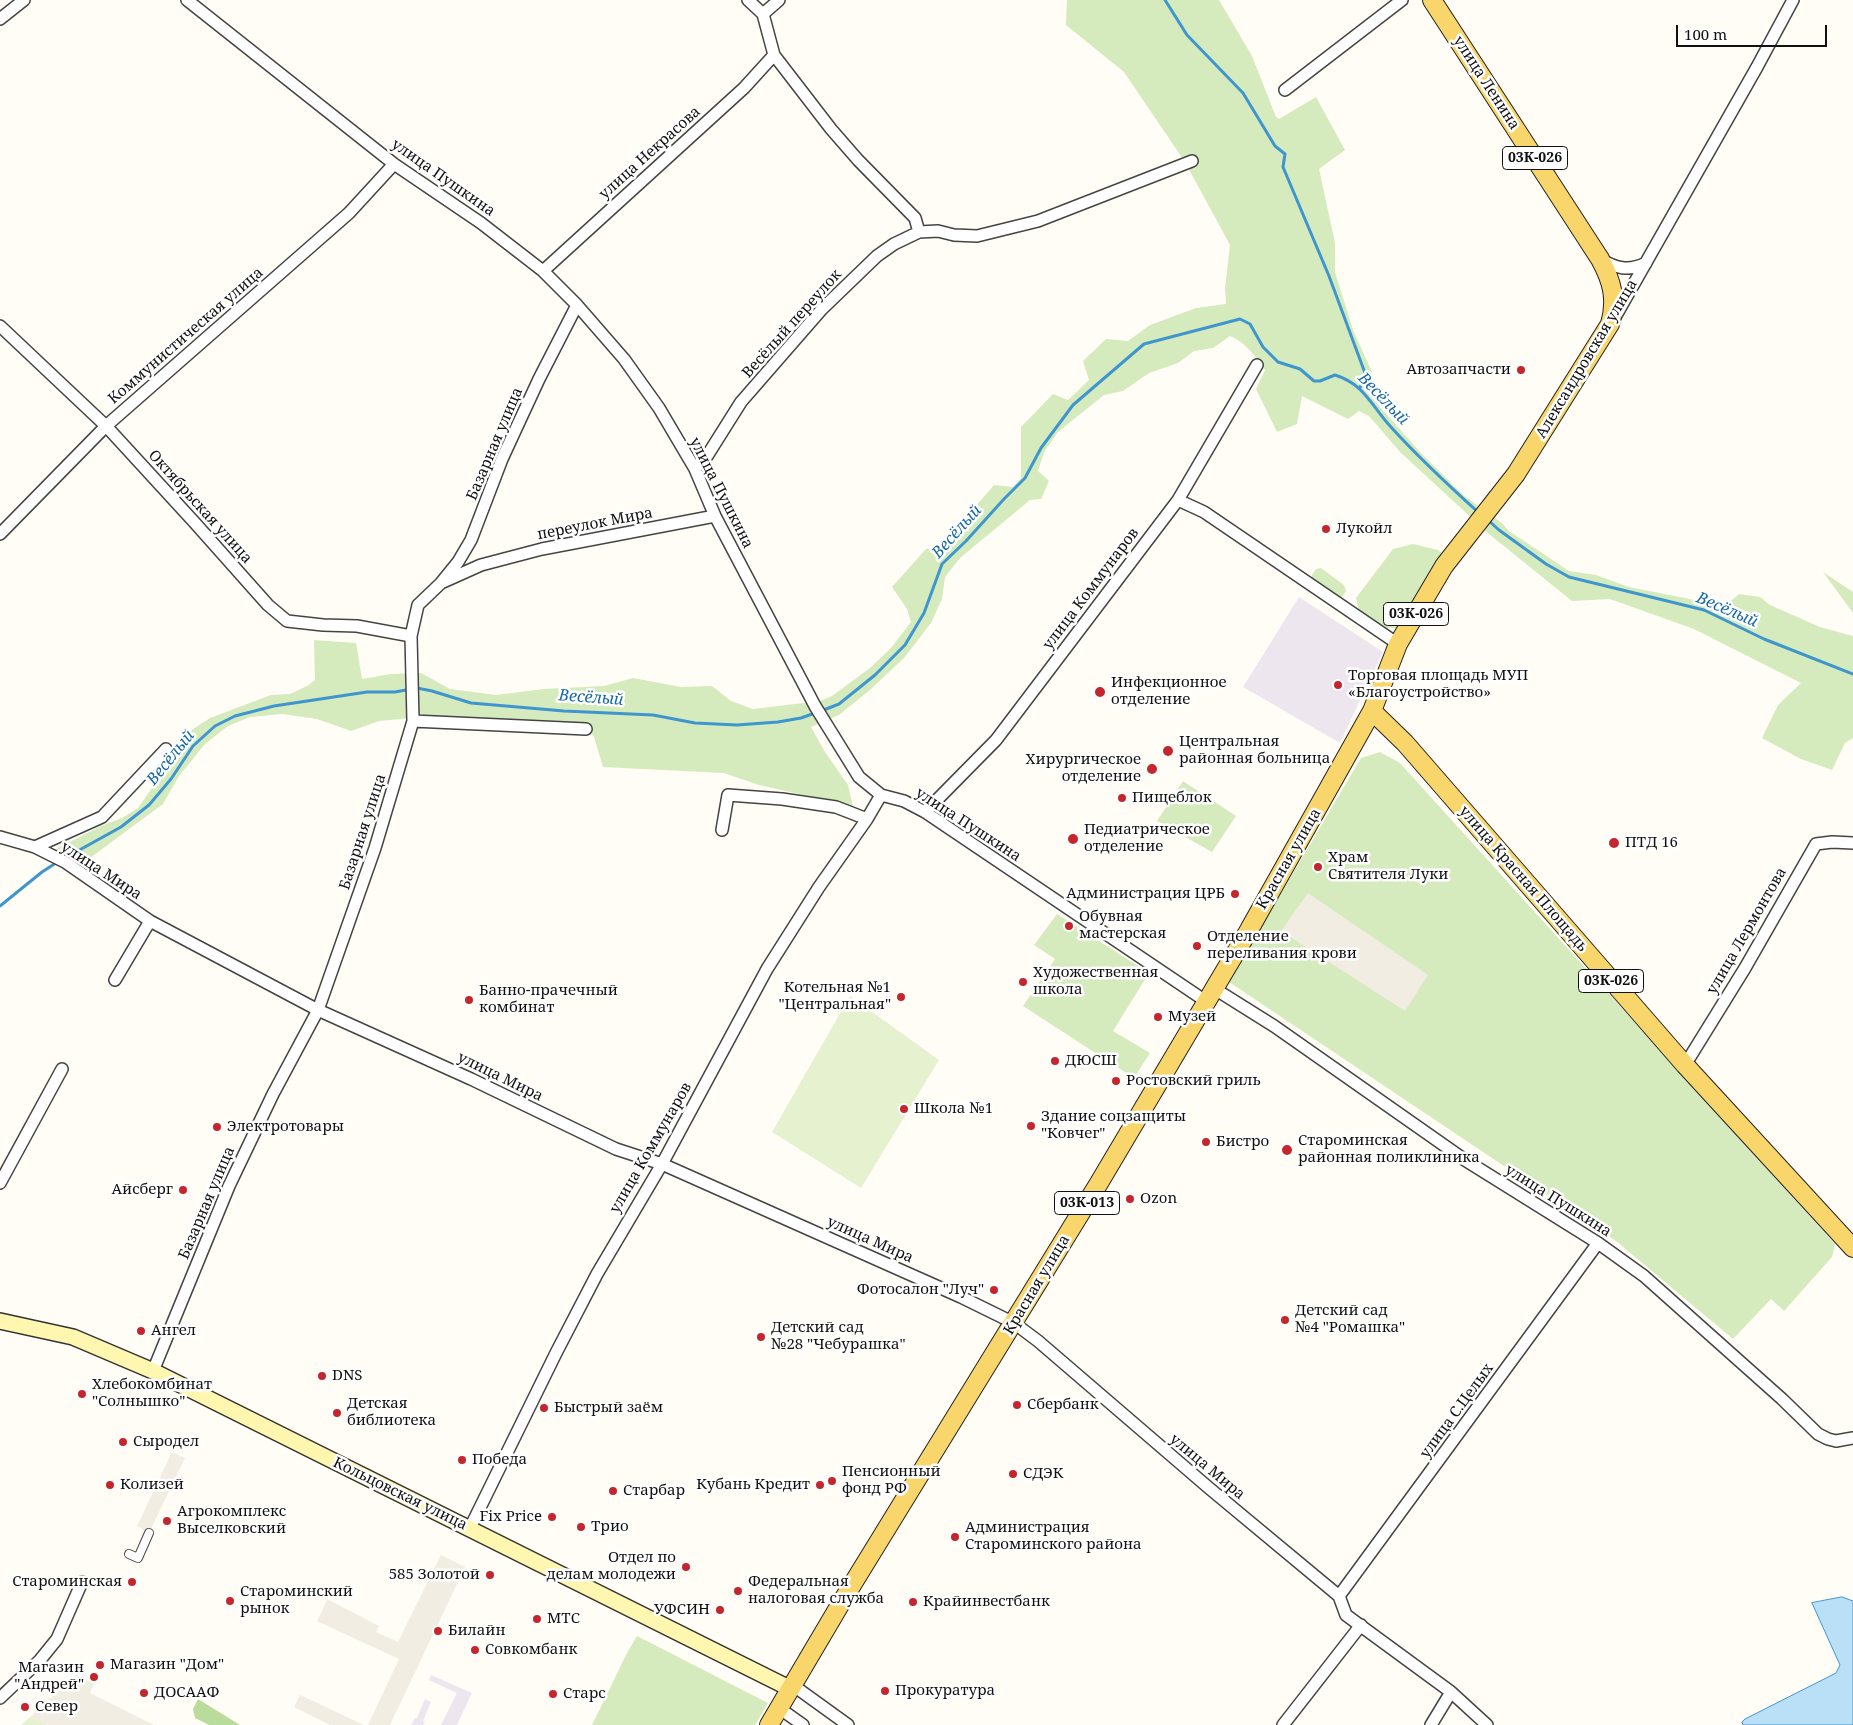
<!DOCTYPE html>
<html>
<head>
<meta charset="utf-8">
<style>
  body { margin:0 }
  #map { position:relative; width:1853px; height:1725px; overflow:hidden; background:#fffdf5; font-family:"Noto Serif",serif }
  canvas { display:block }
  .scale { position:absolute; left:1676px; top:25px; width:151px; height:22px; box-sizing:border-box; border:2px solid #111; border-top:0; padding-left:6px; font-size:15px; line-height:18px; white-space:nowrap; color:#111; -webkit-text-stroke:4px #fff; paint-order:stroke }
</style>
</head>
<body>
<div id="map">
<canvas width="1853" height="1725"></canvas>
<div class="scale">100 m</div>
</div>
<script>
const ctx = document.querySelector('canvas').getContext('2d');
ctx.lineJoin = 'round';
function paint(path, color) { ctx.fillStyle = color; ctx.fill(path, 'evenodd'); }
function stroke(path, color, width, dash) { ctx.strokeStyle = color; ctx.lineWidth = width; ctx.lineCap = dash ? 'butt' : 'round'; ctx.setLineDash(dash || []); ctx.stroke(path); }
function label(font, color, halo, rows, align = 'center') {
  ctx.font = font + ' "Noto Serif",serif'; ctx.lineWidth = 5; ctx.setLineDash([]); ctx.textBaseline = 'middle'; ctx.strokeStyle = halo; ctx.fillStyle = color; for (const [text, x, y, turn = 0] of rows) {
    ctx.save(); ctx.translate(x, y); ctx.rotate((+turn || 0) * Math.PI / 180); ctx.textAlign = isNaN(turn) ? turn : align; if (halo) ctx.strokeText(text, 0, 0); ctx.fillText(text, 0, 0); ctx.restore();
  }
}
paint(new Path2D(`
  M 1299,597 L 1383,652 L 1340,743 L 1243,687 Z
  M 431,1675 L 472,1693 L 457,1725 L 441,1725 L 457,1693 L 429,1680 Z
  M 425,1699 L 431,1702 L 423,1721 L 425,1722 L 423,1725 L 411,1725 L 415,1718 L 417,1718 Z`), '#eee6ef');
paint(new Path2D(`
  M 1067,0 L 1219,0 L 1252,56 L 1276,117 L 1279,119 L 1316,97 L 1345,150 L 1319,169 L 1335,243 L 1335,272 L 1353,330 L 1372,372 L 1365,390 L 1420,452 L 1463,495 L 1502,523 L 1509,531 L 1569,571 L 1596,575 L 1629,587 L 1725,606 L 1739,594 L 1760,597 L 1770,605 L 1820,627 L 1853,636 L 1853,738 L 1845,743 L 1832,770 L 1801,759 L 1762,738 L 1778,705 L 1801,683 L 1694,629 L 1610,599 L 1572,601 L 1489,534 L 1401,453 L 1369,416 L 1359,411 L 1348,419 L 1302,396 L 1297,424 L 1277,432 L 1256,389 L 1265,370 C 1255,357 1246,342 1230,336 L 1213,348 L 1194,351 L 1178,363 L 1149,373 L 1123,391 L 1104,395 L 1058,432 L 1044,452 L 1038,471 L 1049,481 L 1041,499 L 1030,500 L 960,558 L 945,577 L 942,599 L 931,623 L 904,658 L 871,689 L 839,715 L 811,727 L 825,752 L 848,785 L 853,806 L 759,785 L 724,773 L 603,767 L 594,737 L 588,726 L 432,716 L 379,721 L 351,731 L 317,719 L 282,714 L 250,717 L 228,726 L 205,744 L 179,776 L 163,804 L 75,869 L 50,852 L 101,826 L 122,818 L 138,808 L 163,772 L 169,757 L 190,731 L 210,718 L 271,695 L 290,694 L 307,686 L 315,680 L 314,640 L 356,643 L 362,679 L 391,674 L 421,673 L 450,689 L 496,695 L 544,689 L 604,686 L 633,678 L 681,687 L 712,686 L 731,701 L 753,709 L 820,701 L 832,696 L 870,668 L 891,648 L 911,622 L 907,609 L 892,587 L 926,549 L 948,547 L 962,530 L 969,514 L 994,485 L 1013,487 L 1021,478 L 1021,427 L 1053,394 L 1068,400 L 1089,380 L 1083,361 L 1106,339 L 1128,341 L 1150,325 L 1196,308 L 1226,304 L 1225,288 L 1230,245 L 1185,162 L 1124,72 L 1066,25 Z
  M 1413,544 L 1438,550 L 1442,553 L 1397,628 L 1387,628 L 1359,612 L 1356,598 L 1393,549 Z
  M 1321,568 L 1344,585 L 1346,591 L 1342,597 L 1337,597 L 1312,580 L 1312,575 L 1316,569 Z
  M 1823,572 L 1853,592 L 1853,613 Z
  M 1380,752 L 1400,763 L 1835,1244 L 1832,1257 L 1784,1311 L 1771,1299 L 1733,1339 L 1616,1241 L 1229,982 L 1361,758 Z
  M 1183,781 L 1236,816 L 1212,852 L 1157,821 Z
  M 1057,914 L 1149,973 L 1113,1031 L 1150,1053 L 1134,1078 L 1023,1006 L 1055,959 L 1034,945 Z
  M 637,1636 L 768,1703 L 755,1725 L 592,1725 L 627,1653 Z`), '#d5ebbd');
paint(new Path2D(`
  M 198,1699 L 240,1725 L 209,1725 L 195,1718 L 193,1709 Z`), '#b9dc9c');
paint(new Path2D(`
  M 850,996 L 939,1060 L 861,1188 L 772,1132 Z
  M 30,1717 L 48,1725 L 21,1725 Z`), '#e6f2cf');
paint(new Path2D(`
  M 1308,893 L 1428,975 L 1405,1011 L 1281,931 Z
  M 172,1452 L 185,1458 L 149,1533 L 137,1526 Z
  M 441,1555 L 465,1567 L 390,1725 L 368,1725 L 399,1659 L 317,1621 L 322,1611 L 327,1599 L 379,1626 L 376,1632 L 398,1642 Z
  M 76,1675 L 94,1684 L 90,1693 L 154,1725 L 48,1725 L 30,1717 Z
  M 300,1695 L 364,1725 L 330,1725 L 294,1707 Z`), '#f1ede2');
const water = new Path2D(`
  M 1842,1597 L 1853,1601 L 1853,1725 L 1743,1725 L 1742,1722 L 1745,1719 L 1836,1673 L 1840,1665 L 1812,1603 Z`);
paint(water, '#b9e0f7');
stroke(water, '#3f96cf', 1);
stroke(new Path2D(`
  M 1165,0 L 1187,35 L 1243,93 L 1275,146 L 1285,154 L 1283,167 L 1329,276 L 1365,373 L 1360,388
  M 1488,520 L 1499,530 L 1546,564 L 1569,577 L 1704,610 L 1764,639 L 1853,674
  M 821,711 L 839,704 L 875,675 L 905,645 L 924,613 L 942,564 L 966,541 L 1004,499 L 1025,478 L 1041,448 L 1073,405 L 1144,344 L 1240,319 L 1250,324 L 1263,347 L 1278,362 L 1300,369 L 1314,381 L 1320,381 L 1335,375 C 1364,384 1371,405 1390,426 C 1418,457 1448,485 1479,513
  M 65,858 L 121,827 L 149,805 L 171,779 L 193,746 L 215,726 L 235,716 L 274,706 L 367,692 L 395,692 L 417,688 L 432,691 L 471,703 L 564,711 L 653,715 L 695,723 L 737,725 L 778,722 L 801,718 L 815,713
  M 0,906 L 42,872 L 59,861`), '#3f96cf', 3);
const pedestrian = new Path2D(`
  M 129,1554 L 138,1558 L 149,1533`);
const minor = new Path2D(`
  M 187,0 L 394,164 L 481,223 L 543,271 L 577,305 L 624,359 L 659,408 L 695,469 L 715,516 L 815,706 L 859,777 L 881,795 L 904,801 L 925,812 L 1207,1002
  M 748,0 L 763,14 L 774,55 L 831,129 L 858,160 L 915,218 L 919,232
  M 763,14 L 779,0
  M 0,19 L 24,0
  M 1285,90 L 1402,0
  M 1600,259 C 1616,268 1628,272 1646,263
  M 543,271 L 744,88 L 774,55
  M 1615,317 L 1757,67 L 1793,0
  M 0,326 L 106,426 L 195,523 L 268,605 L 287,621 L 323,625 L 357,626 L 411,636
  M 695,469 L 707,456 L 741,402 L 822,309 L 877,256 L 894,244 L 919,232 L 938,231 L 954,235 L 977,236 L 1038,221 L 1192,161
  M 1178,500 L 1204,512 L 1398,644
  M 0,534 L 106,426 L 349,213 L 394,164
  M 443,582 L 481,565 L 542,549 L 715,516
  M 413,721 L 586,729
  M 925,812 L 996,740 L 1178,500 L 1257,365
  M 722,830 L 728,795 L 782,799 L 836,807 L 867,819
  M 0,837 L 35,847 L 65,862 L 150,921 L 318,1010 L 471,1079 L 616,1149 L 662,1164 L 961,1297 L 1014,1323 L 1038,1341 L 1209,1488 L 1339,1596 L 1346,1615 L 1451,1692 L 1487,1725
  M 35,847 L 102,817 L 166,749
  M 115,980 L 150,921
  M 1215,989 L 1274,1026 L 1465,1160 L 1598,1243 L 1644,1276 L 1782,1399 L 1818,1434 L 1828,1439 L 1836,1441 L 1853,1438
  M 1685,1065 L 1745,968 L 1816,844 L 1832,842 L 1853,843
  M 0,1183 L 62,1069
  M 153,1371 L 229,1186 L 273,1094 L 318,1010 L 375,848 L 413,721 L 411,636 L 418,605 L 441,583 L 458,562 L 471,540 L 502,459 L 539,379 L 577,305
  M 470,1528 L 556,1353 L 597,1274 L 662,1164 L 767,969 L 819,887 L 867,819 L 881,795
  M 1339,1596 L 1598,1243
  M 794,1686 L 848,1725
  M 0,1698 L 40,1660 L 57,1639 L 82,1582
  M 779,1708 L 803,1725
  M 1283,1725 L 1361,1625
  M 1431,1725 L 1451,1692`);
const secondary = new Path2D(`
  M 0,1321 L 73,1337 L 153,1371 L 791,1689`);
const primary = new Path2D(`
  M 1372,711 L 1405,743 L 1685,1065 L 1853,1248
  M 769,1725 L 844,1598 L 1099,1183 L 1249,930 L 1372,711 L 1398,644 L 1444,566 L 1516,474 L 1610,324 C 1617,299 1612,281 1600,259 L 1432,0`);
stroke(pedestrian, '#444', 10);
stroke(minor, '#444', 14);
stroke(secondary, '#333', 18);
stroke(primary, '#222', 20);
stroke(pedestrian, '#fff', 8);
stroke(minor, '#fff', 11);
stroke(secondary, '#fff6b0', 15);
stroke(primary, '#f9d66b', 18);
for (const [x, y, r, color] of [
  [1521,370,5,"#c4262e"],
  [1326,529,5,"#c4262e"],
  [1338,685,5,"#c4262e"],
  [1100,692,6,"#c4262e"],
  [1168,751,6,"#c4262e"],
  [1152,769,6,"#c4262e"],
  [1122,798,5,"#c4262e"],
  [1073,839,6,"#c4262e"],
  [1614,843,6,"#c4262e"],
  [1318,867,5,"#c4262e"],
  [1235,894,5,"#c4262e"],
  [1069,926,5,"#c4262e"],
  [1197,946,5,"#c4262e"],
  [1023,982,5,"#c4262e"],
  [901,997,5,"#c4262e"],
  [469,1000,5,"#c4262e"],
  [1158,1017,5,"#c4262e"],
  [1055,1061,5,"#c4262e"],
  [1116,1081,5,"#c4262e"],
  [904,1109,5,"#c4262e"],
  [1031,1126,5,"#c4262e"],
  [217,1127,5,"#c4262e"],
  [1206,1142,5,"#c4262e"],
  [1287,1150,6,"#c4262e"],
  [183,1190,5,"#c4262e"],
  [1130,1199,5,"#c4262e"],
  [994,1290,5,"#c4262e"],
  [1285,1320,5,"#c4262e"],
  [141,1331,5,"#c4262e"],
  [761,1337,5,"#c4262e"],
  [322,1376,5,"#c4262e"],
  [82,1394,5,"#c4262e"],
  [1017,1405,5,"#c4262e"],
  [544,1408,5,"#c4262e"],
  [337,1413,5,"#c4262e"],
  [123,1442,5,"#c4262e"],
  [462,1460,5,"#c4262e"],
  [1013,1474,5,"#c4262e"],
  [832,1481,5,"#c4262e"],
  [110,1485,5,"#c4262e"],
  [820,1485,5,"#c4262e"],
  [613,1491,5,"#c4262e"],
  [552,1517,5,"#c4262e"],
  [167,1521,5,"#c4262e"],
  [581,1527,5,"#c4262e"],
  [955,1537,5,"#c4262e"],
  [686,1567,5,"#c4262e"],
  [490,1575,5,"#c4262e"],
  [132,1582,5,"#c4262e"],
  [738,1591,5,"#c4262e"],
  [230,1601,5,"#c4262e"],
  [913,1602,5,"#c4262e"],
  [720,1610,5,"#c4262e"],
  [537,1619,5,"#c4262e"],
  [438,1631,5,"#c4262e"],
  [475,1650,5,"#c4262e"],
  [100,1665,5,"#c4262e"],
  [94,1677,5,"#c4262e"],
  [885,1691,5,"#c4262e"],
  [144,1693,5,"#c4262e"],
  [553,1694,5,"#c4262e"],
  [25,1707,5,"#c4262e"]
]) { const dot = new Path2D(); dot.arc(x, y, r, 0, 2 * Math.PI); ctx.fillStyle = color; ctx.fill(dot); stroke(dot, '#fff', 2); }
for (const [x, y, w] of [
  [1535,158,65],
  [1416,614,65],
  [1611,981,65],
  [1087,1203,65]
]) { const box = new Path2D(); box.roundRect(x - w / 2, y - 11.5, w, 23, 4); ctx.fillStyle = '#fff'; ctx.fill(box); stroke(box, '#111', 1); }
label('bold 14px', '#111', null, [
  ["03К-026",1535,158],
  ["03К-026",1416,614],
  ["03К-026",1611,981],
  ["03К-013",1087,1203]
]);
label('15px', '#111', '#fff', [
  ["улица Ленина",1486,83,57],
  ["улица Некрасова",650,153,-42],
  ["улица Пушкина",443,178,35],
  ["Весёлый переулок",792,324,-48],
  ["Коммунистическая улица",186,336,-41],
  ["Александровская улица",1587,359,-59],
  ["Базарная улица",495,444,-67],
  ["улица Пушкина",721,493,63],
  ["Октябрьская улица",200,507,48],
  ["переулок Мира",595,524,-11],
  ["улица Коммунаров",1091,589,-53],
  ["улица Пушкина",968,825,33],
  ["Базарная улица",363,832,-72],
  ["Красная улица",1289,859,-60],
  ["улица Мира",101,871,33],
  ["улица Красная Площадь",1523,879,49],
  ["улица Лермонтова",1747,931,-60],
  ["улица Мира",500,1077,26],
  ["улица Коммунаров",651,1148,-60],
  ["улица Пушкина",1558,1201,32],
  ["Базарная улица",207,1203,-67],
  ["улица Мира",870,1240,24],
  ["Красная улица",1037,1285,-59],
  ["улица С.Целых",1457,1411,-54],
  ["улица Мира",1207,1467,40],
  ["Кольцовская улица",400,1494,26]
]);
label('15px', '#111', '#fff', [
  ["Автозапчасти",1511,370,"right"],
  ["Лукойл",1336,529],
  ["Торговая площадь МУП",1348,676],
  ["«Благоустройство»",1348,693],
  ["Инфекционное",1111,683],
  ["отделение",1111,700],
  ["Центральная",1179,742],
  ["районная больница",1179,759],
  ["Хирургическое",1141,760,"right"],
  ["отделение",1141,777,"right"],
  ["Пищеблок",1132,798],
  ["Педиатрическое",1084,830],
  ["отделение",1084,847],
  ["ПТД 16",1625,843],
  ["Храм",1328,858],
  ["Святителя Луки",1328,875],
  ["Администрация ЦРБ",1225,894,"right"],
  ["Обувная",1079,917],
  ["мастерская",1079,934],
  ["Отделение",1207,937],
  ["переливания крови",1207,954],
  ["Художественная",1033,973],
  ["школа",1033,990],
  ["Котельная №1",891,988,"right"],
  ["\"Центральная\"",891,1005,"right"],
  ["Банно-прачечный",479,991],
  ["комбинат",479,1008],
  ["Музей",1168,1017],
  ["ДЮСШ",1065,1061],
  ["Ростовский гриль",1126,1081],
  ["Школа №1",914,1109],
  ["Здание соцзащиты",1041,1117],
  ["\"Ковчег\"",1041,1134],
  ["Электротовары",227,1127],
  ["Староминская",1298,1141],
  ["районная поликлиника",1298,1158],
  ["Бистро",1216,1142],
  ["Айсберг",173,1190,"right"],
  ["Ozon",1140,1199],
  ["Фотосалон \"Луч\"",984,1290,"right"],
  ["Детский сад",1295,1311],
  ["№4 \"Ромашка\"",1295,1328],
  ["Детский сад",771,1328],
  ["№28 \"Чебурашка\"",771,1345],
  ["Ангел",151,1331],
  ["DNS",332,1376],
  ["Хлебокомбинат",92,1385],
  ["\"Солнышко\"",92,1402],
  ["Детская",347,1404],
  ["библиотека",347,1421],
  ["Сбербанк",1027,1405],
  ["Быстрый заём",554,1408],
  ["Сыродел",133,1442],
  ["Победа",472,1460],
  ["Пенсионный",842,1472],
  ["фонд РФ",842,1489],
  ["СДЭК",1023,1474],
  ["Колизей",120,1485],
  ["Кубань Кредит",810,1485,"right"],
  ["Старбар",623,1491],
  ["Агрокомплекс",177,1512],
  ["Выселковский",177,1529],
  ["Fix Price",542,1517,"right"],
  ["Трио",591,1527],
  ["Администрация",965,1528],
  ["Староминского района",965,1545],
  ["Отдел по",676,1558,"right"],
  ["делам молодежи",676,1575,"right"],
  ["585 Золотой",480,1575,"right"],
  ["Староминская",122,1582,"right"],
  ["Федеральная",748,1582],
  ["налоговая служба",748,1599],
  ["Староминский",240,1592],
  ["рынок",240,1609],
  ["Крайинвестбанк",923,1602],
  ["УФСИН",710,1610,"right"],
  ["МТС",547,1619],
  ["Билайн",448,1631],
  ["Совкомбанк",485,1650],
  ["Магазин \"Дом\"",110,1665],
  ["Магазин",84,1668,"right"],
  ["\"Андрей\"",84,1685,"right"],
  ["Прокуратура",895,1691],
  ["ДОСААФ",154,1693],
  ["Старс",563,1694],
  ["Север",35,1707]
], 'left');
label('italic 16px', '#1768a6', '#fff', [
  ["Весёлый",1383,399,46],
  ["Весёлый",957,532,-48],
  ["Весёлый",1727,610,23],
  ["Весёлый",591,698,4],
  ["Весёлый",171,758,-51]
]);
</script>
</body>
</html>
